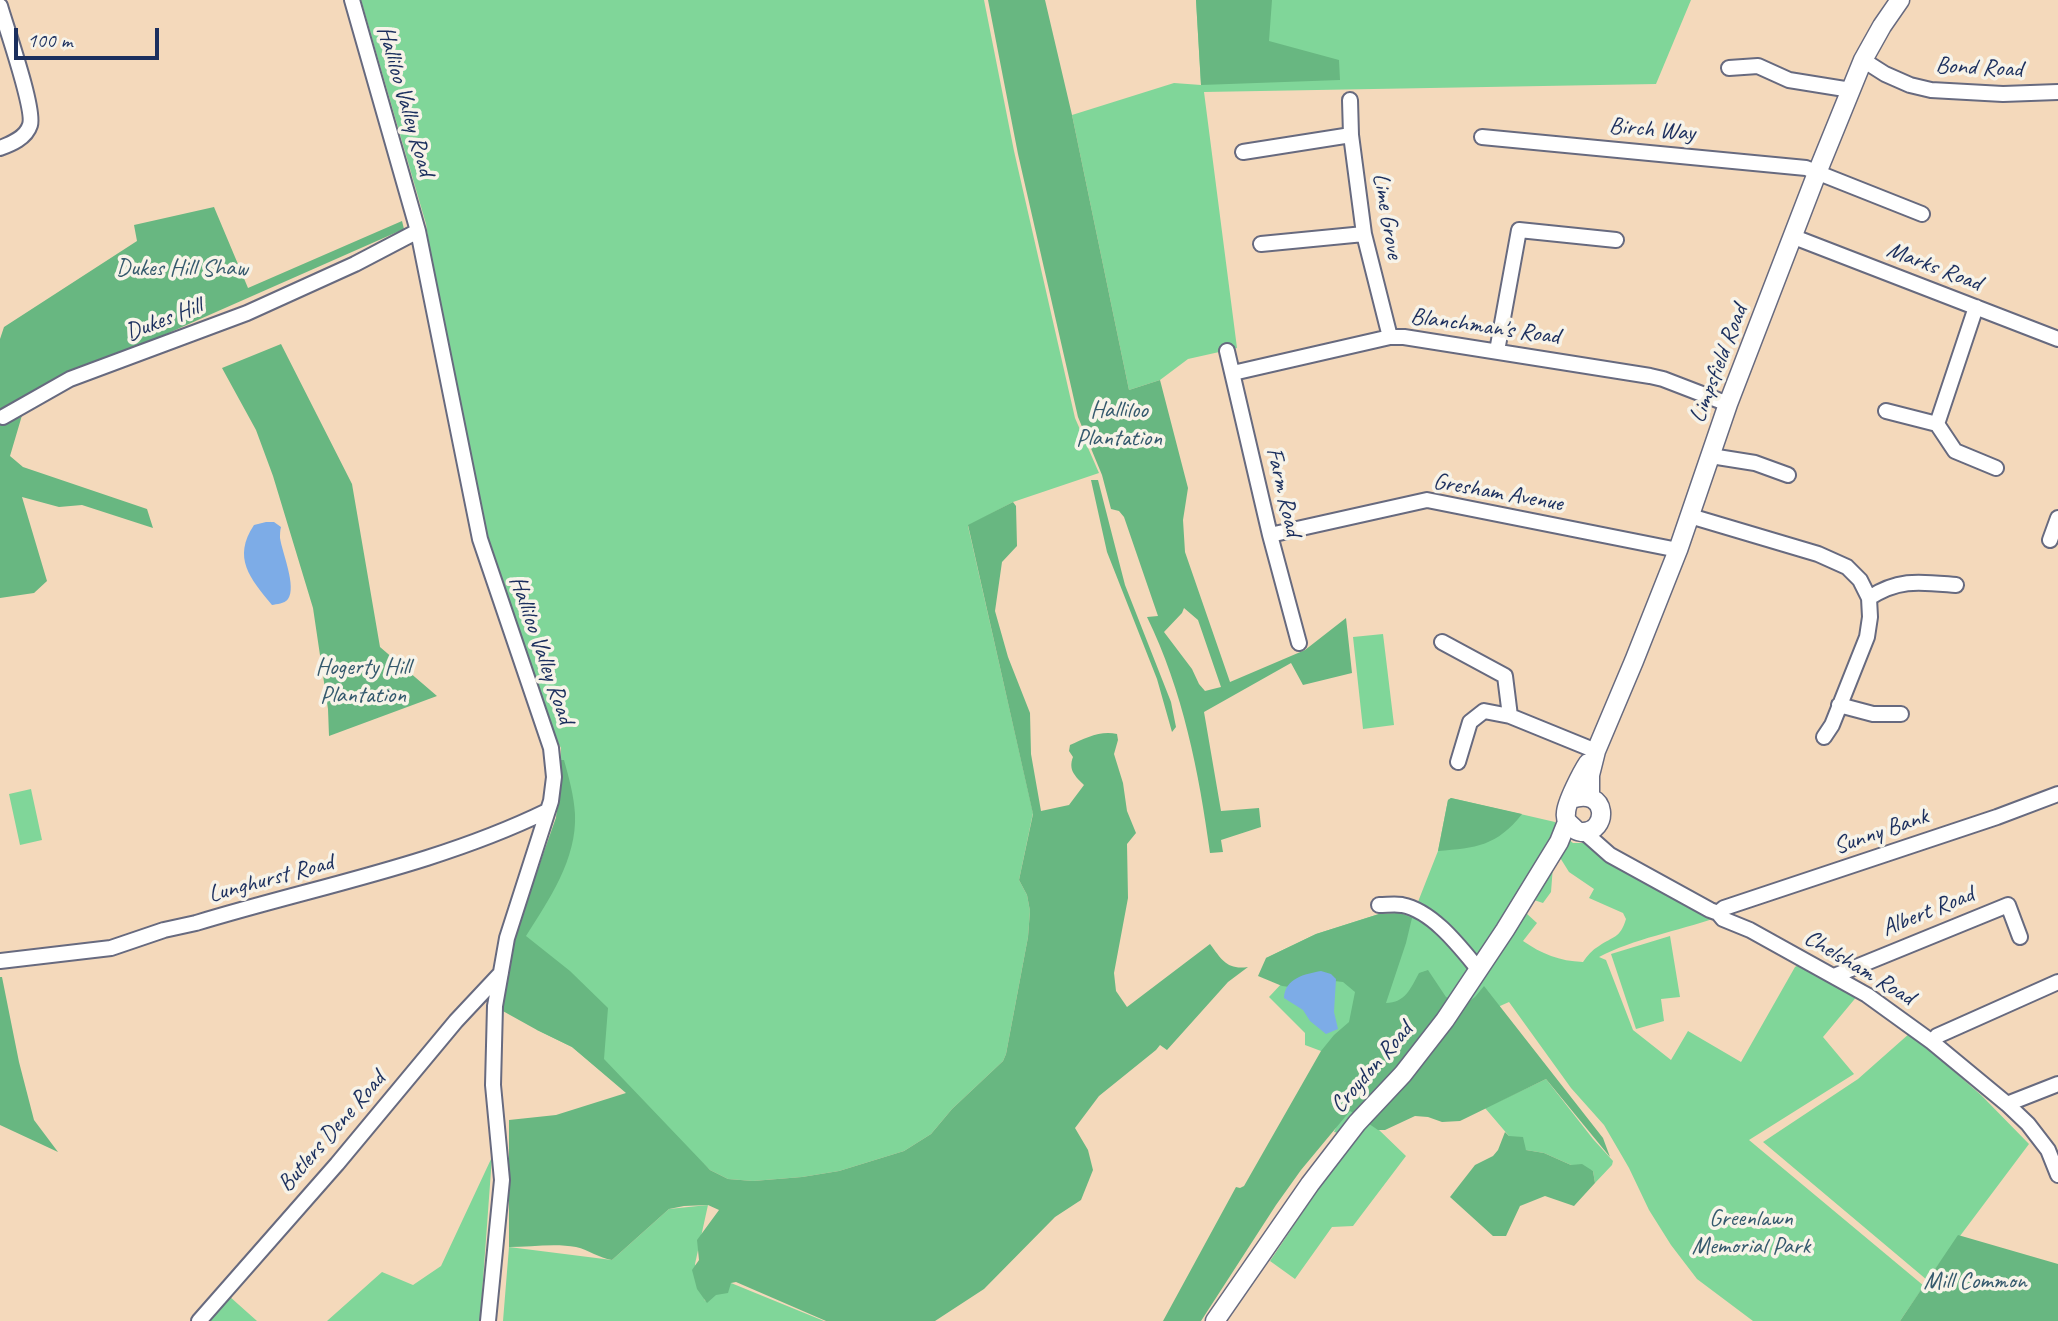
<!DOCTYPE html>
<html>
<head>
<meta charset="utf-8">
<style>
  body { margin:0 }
  #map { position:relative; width:2058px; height:1321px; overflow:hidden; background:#f4d9bb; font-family:Caveat,sans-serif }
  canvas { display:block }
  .scale { position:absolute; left:14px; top:28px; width:145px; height:32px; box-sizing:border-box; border:4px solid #1b2f5e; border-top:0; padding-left:9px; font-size:21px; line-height:24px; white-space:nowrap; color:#1b2f5e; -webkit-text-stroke:5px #f7f3e8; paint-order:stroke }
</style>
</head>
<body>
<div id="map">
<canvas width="2058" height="1321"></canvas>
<div class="scale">100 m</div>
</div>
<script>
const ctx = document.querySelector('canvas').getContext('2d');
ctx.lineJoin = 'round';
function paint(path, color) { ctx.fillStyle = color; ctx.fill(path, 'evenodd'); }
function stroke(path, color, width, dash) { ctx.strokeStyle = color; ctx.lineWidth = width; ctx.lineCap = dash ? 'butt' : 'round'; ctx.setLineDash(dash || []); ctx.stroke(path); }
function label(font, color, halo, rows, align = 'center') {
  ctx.font = font + ' Caveat,sans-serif'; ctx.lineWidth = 7; ctx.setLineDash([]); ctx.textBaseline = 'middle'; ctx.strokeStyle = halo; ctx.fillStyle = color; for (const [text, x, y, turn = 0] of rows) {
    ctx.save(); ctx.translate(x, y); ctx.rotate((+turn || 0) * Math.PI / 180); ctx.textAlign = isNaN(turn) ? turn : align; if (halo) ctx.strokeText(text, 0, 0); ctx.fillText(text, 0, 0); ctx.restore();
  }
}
paint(new Path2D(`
  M 361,0 L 984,0 L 1014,151 L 1075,418 L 1099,473 L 1013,502 L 968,526 L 1033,813 L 1019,880 L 1027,895 L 1030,911 L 1028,937 L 1006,1054 L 1003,1061 L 952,1109 L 931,1134 L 904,1151 L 839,1171 L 802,1177 L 753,1181 L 728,1179 L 710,1170 L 627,1093 L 572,1047 L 537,1030 L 513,940 L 556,818 L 559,797 L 561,748 L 554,735 L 486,538 L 440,318 L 426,224 Z
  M 1196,0 L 1691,0 L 1656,84 L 1204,92 L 1237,348 L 1188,359 L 1160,380 L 1129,390 L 1072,115 L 1174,83 L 1201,85 Z
  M 1383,634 L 1394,725 L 1363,729 L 1353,637 Z
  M 31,789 L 42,840 L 20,845 L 9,794 Z
  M 1451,798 L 1555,822 L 1559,831 L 1573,843 L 1586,843 L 1608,863 L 1715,918 C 1678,931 1633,939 1599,957 L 1606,960 L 1633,1030 L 1671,1060 L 1688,1031 L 1741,1062 L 1795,967 L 1800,964 L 1858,995 L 1823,1037 L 1854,1074 L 1749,1140 L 1924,1286 L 1900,1321 L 1753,1321 L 1697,1279 L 1671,1245 L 1649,1210 L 1629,1168 L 1604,1125 L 1571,1088 L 1509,1002 L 1500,1006 L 1378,1129 L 1406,1156 L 1353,1226 L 1332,1227 L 1295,1279 L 1270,1261 L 1335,1164 L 1359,1137 L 1334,1132 L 1348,1100 L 1360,1057 L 1321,1051 L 1305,1045 L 1305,1033 L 1269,997 L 1283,982 L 1266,958 L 1316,934 L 1379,914 L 1400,913 L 1412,917 L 1438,851 L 1448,800 ZM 1559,856 L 1569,872 L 1594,889 L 1589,898 L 1623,913 L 1626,919 C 1620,939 1613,936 1599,946 C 1592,950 1587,956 1583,962 C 1559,961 1542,954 1523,941 L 1537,923 L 1526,913 L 1534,900 L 1543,903 L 1551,892 L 1553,866 Z
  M 1670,936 L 1680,997 L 1661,999 L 1664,1021 L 1636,1029 L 1611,954 Z
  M 1910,1033 L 1981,1095 L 2029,1144 L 1927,1280 L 1763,1142 L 1858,1079 Z
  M 1546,1079 L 1593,1139 L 1613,1161 L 1612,1165 L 1595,1183 L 1593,1171 L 1571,1165 L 1544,1153 L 1526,1150 L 1509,1136 L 1485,1108 Z
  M 492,1157 L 480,1321 L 327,1321 L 382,1272 L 413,1285 L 441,1266 Z
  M 708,1205 L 695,1264 L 705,1301 L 731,1283 L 824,1321 L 503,1321 L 509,1247 L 612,1260 L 669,1209 Z
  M 229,1296 L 257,1321 L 207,1321 Z`), '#80d699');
paint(new Path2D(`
  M 988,0 L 1045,0 L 1072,115 L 1129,390 L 1160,380 L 1188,488 L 1183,520 L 1185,552 L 1230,682 L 1305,650 L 1346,618 L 1352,673 L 1303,685 L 1291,663 L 1204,712 L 1221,811 L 1259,808 L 1261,827 L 1221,840 L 1223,852 L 1210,853 C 1199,772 1183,691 1147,617 L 1158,616 L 1124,517 L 1119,511 L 1111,509 L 1102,475 L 1078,417 L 1018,154 ZM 1184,608 L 1198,620 L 1221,687 L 1205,691 L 1199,684 L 1192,669 L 1164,632 L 1182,613 Z
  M 1196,0 L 1272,0 L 1269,41 L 1339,60 L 1340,80 L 1201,85 Z
  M 214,207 L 248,288 L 402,221 L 404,229 L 28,395 L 10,456 L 23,467 L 147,509 L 153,528 L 82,505 L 59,507 L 22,497 L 47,581 L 34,593 L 0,598 L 0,339 L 4,327 L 137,241 L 134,225 Z
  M 281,344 L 352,484 L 380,647 L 437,696 L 329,736 L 328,709 L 313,608 L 273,476 L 256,430 L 222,368 Z
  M 1091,480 L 1098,480 L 1125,585 L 1171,702 L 1176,727 L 1172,732 L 1157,679 L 1107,552 Z
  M 1013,502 L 1016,506 L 1017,546 L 1002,562 L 995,611 L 1008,657 L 1030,713 L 1031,754 L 1041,811 L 1069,805 L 1084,785 C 1075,776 1068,770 1073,757 L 1069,751 L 1070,745 C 1085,738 1101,730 1117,734 L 1118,740 L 1114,754 L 1123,783 L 1127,811 L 1136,833 L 1127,844 L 1128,898 L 1114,973 L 1116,991 L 1127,1007 L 1210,944 C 1222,960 1227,970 1248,967 L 1228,982 L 1167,1050 L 1160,1045 L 1156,1050 L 1099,1096 L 1075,1128 L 1088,1150 L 1093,1170 L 1081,1200 L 1055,1217 L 984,1289 L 935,1321 L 826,1321 L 736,1282 L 731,1283 L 728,1293 L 716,1295 L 707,1303 L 697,1289 L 692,1270 L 699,1260 L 697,1240 L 719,1210 L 708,1205 L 684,1206 L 669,1209 L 612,1260 C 599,1258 589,1250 576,1247 C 555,1243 530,1247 509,1247 L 509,1120 L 556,1115 L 626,1093 L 572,1047 L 537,1030 L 501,1010 L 513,940 L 556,818 L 559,797 L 561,760 L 564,760 C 569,778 574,796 575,814 C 577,859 549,900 526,936 L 570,971 L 608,1008 L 604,1059 L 710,1170 L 728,1179 L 753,1181 L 802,1177 L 839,1171 L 904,1151 L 931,1134 L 952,1109 L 1003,1061 L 1006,1054 L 1028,937 L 1030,911 L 1027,895 L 1019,880 L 1033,814 L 968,525 Z
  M 1451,798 L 1522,814 C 1497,846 1476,848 1438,851 L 1448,800 Z
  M 1400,913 L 1412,918 L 1406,943 L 1386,1003 C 1405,1003 1411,988 1419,973 L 1428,970 L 1446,997 L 1464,1005 L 1475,997 L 1484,986 L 1603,1138 L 1610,1157 L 1546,1079 L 1460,1121 L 1442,1122 L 1428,1117 L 1415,1116 L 1385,1130 L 1378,1130 L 1350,1111 L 1301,1170 L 1276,1205 L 1201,1321 L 1163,1321 L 1236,1187 L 1240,1188 L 1244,1186 L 1321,1051 L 1334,1035 L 1349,1022 L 1355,992 L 1343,982 L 1326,980 L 1306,989 L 1282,986 L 1258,976 L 1266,958 L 1316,934 L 1379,914 Z
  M 0,977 L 2,977 L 19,1062 L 34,1120 L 58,1152 L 0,1125 Z
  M 1505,1132 L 1509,1136 L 1523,1137 L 1526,1150 L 1544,1153 L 1571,1165 L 1582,1164 L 1593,1171 L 1595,1183 L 1574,1206 L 1545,1196 L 1520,1206 L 1506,1236 L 1493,1236 L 1450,1197 L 1475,1165 L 1493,1156 L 1498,1150 Z
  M 1958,1235 L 2058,1264 L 2058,1321 L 1900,1321 Z`), '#68b781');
paint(new Path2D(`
  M 266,522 L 274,522 L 281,527 C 280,531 280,534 280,538 C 282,552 297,587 288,599 C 284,604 277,604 272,605 C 250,578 232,558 254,525 Z
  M 1321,971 L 1331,974 L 1336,979 L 1334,1012 L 1338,1029 L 1326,1034 L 1310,1021 L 1303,1010 L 1284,998 C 1285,978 1305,974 1321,971 Z`), '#7dace7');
const minor = new Path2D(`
  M 352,0 L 418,231 L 480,539 L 551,748 L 554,777 L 551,801 L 507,938 L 495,1006 L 493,1085 L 502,1180 L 488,1321
  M 0,6 C 6,27 35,109 30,125 C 26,138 11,144 0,148
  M 1863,60 L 1885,74 L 1910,85 L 1931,90 L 2003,94 L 2058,92
  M 1729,68 L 1758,66 L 1789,80 L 1851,90
  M 1350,100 L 1351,135 L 1364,234 L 1390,337
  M 1482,137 L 1806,168 L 1922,214
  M 1243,152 L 1351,135
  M 1794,237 L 2058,339
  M 1261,244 L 1364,234
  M 1976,307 L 1937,424 L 1955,451 L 1996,468
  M 1227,351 L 1270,535 L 1299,643
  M 1497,351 L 1519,230 L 1616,240
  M 1233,373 L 1390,337 L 1404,337 L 1650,376 L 1663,379 L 1728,404
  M 1886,411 L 1937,424
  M 3,417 L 70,379 L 247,313 L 355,264 L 418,231
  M 1711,456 L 1755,463 L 1788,475
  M 1690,516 L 1818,554 L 1847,567 L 1860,580 L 1869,598 L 1870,617 L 1867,637 L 1832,725 L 1824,737
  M 1270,535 L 1427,500 L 1678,550
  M 2050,540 L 2058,518
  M 1869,598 C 1899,578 1921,582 1956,585
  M 1442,642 L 1505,676 L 1510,716 L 1596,751
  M 1839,705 L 1873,714 L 1901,714
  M 1458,762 L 1470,722 L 1484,711 L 1510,716
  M 1584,832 L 1610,855 L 1710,910 L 1718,913 L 1723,919 L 1750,930 L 1867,995 L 1932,1042 L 2007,1104 L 2028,1124 L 2048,1150 L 2058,1175
  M 1379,905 C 1387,905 1395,904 1402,905 C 1433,911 1460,947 1479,970
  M 1718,913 L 1724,908 L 1997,817 L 2058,794
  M 0,961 L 111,948 L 164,930 L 196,923 C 314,887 436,865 547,811
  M 1834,976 L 2008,905 L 2020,937
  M 1932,1042 L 1937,1036 L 2058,982
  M 2007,1104 L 2058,1084
  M 199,1321 L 337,1164 L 456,1021 L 501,973`);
const major = new Path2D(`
  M 1590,797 L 1590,775 L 1596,751 L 1634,661 L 1678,550 L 1728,404 L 1817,173 L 1863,60 L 1882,26 L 1900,0
  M 1571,799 C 1609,786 1609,833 1582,832 C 1576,831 1577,831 1573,827 C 1568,823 1565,820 1566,813 C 1566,803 1582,772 1588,763
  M 1215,1321 L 1310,1184 L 1357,1123 L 1403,1074 L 1445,1020 L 1505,930 L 1559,842 L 1567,822`);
stroke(minor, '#676a7f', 18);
stroke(major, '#676a7f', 21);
stroke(minor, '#fff', 14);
stroke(major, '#fff', 18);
label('24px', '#1b2f5e', '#f7f3e8', [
  ["Bond Road",1979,68,3],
  ["Halliloo Valley Road",405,101,74],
  ["Birch Way",1652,130,5],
  ["Lime Grove",1387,216,80],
  ["Marks Road",1934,267,21],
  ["Dukes Hill",164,320,-21],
  ["Blanchman's Road",1485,327,8],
  ["Limpsfield Road",1719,364,-69],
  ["Farm Road",1283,492,77],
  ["Gresham Avenue",1498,493,10],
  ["Halliloo Valley Road",541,650,71],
  ["Sunny Bank",1881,832,-19],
  ["Lunghurst Road",271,879,-15],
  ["Albert Road",1928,912,-22],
  ["Chelsham Road",1859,968,31],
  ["Croydon Road",1372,1068,-49],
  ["Butlers Dene Road",332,1132,-49]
]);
label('24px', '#34596d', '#f7f3e8', [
  ["Dukes Hill Shaw",182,269],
  ["Halliloo",1119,411],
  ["Plantation",1119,439],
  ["Hogerty Hill",363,668],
  ["Plantation",363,696],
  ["Greenlawn",1751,1219],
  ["Memorial Park",1751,1247],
  ["Mill Common",1975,1282]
]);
</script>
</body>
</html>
